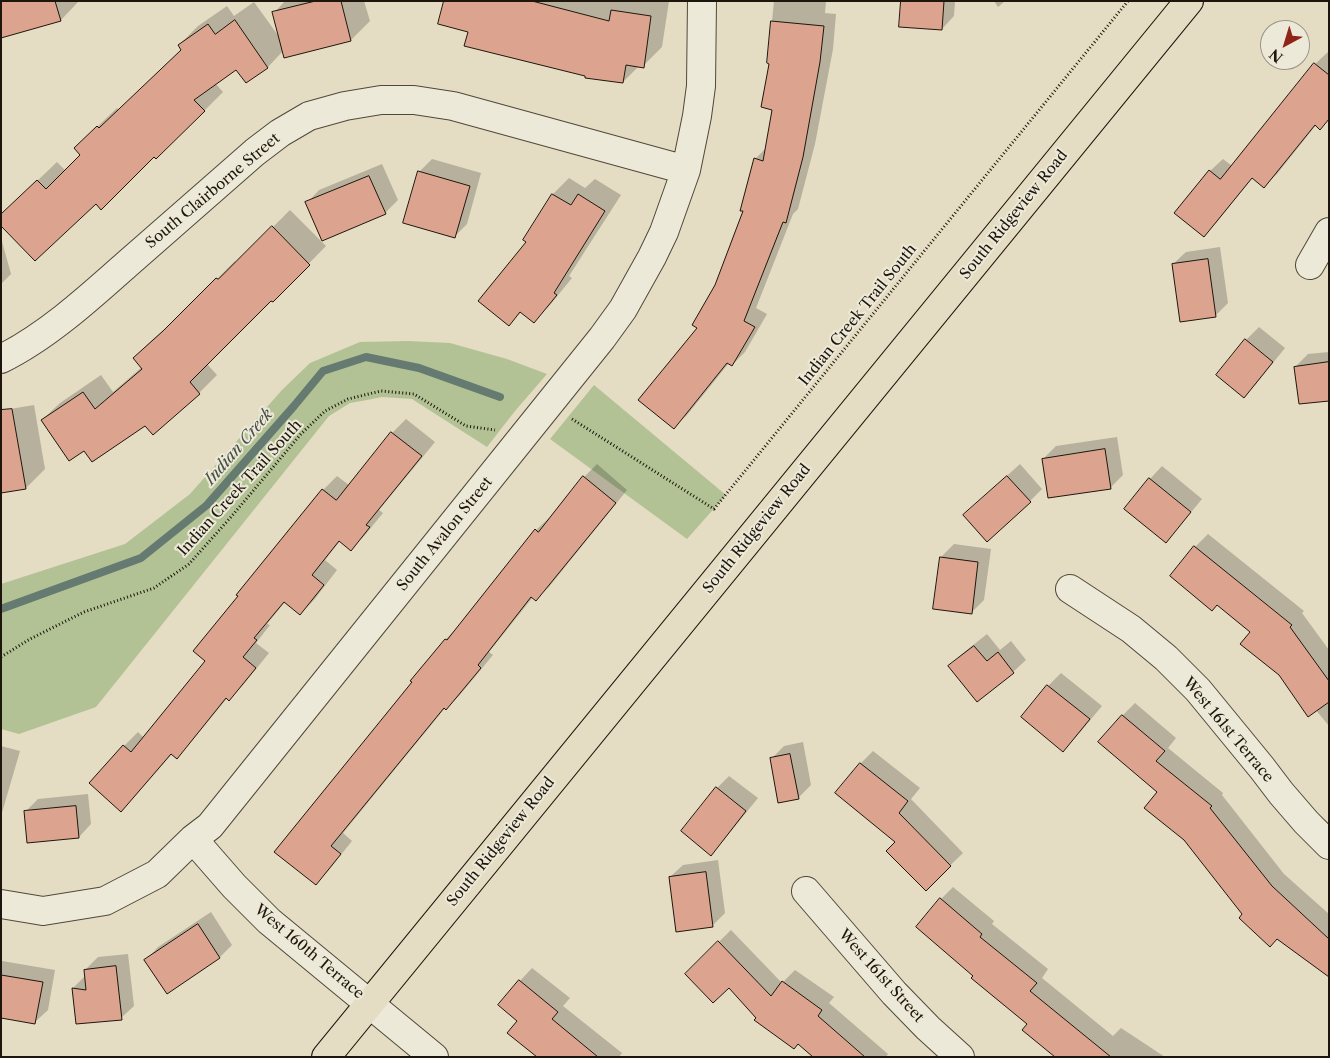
<!DOCTYPE html>
<html>
<head>
<meta charset="utf-8">
<style>
  body { margin:0 }
  #map { position:relative; width:1330px; height:1058px; overflow:hidden; background:#e4ddc3; font-family:"Libre Caslon Text",serif }
  canvas { display:block }
  .frame { position:absolute; inset:0; border:2px solid #1e160d; pointer-events:none }
  .north { position:absolute; left:1260px; top:20px; width:50px; height:50px; box-sizing:border-box; background:#ede9d8; border:1px solid #9a9587; border-radius:50%; rotate:219deg; font-size:14px; font-weight:700; line-height:20px; text-align:center; color:#1e160d }
  .north::after { content:''; display:block; margin:auto; width:18px; height:22px; background:#8f2418; clip-path:polygon(50% 0,100% 100%,50% 72%,0 100%) }
</style>
</head>
<body>
<div id="map">
<canvas width="1330" height="1058"></canvas>
<div class="frame"></div>
<div class="north">N</div>
</div>
<script>
const ctx = document.querySelector('canvas').getContext('2d');
ctx.lineJoin = 'round';
function paint(path, color) { ctx.fillStyle = color; ctx.fill(path, 'evenodd'); }
function stroke(path, color, width, dash) { ctx.strokeStyle = color; ctx.lineWidth = width; ctx.lineCap = dash ? 'butt' : 'round'; ctx.setLineDash(dash || []); ctx.stroke(path); }
function label(font, color, halo, rows, align = 'center') {
  ctx.font = font + ' "Libre Caslon Text",serif'; ctx.lineWidth = 4; ctx.setLineDash([]); ctx.textBaseline = 'middle'; ctx.strokeStyle = halo; ctx.fillStyle = color; for (const [text, x, y, turn = 0] of rows) {
    ctx.save(); ctx.translate(x, y); ctx.rotate((+turn || 0) * Math.PI / 180); ctx.textAlign = isNaN(turn) ? turn : align; if (halo) ctx.strokeText(text, 0, 0); ctx.fillText(text, 0, 0); ctx.restore();
  }
}
paint(new Path2D(`
  M 408,341 L 450,343 L 507,359 L 547,374 L 515,411 L 487,447 L 412,399 L 382,397 L 367,400 L 350,403 L 329,416 L 96,707 L 19,734 L 1,729 L 1,584 L 125,544 L 190,494 L 282,390 L 310,363 L 360,342 Z
  M 594,385 L 726,495 L 687,539 L 550,439 Z`), '#b2c295');
paint(new Path2D(`
  M 1,1 L 79,1 L 61,20 Z
  M 285,1 L 364,1 L 370,21 L 351,40 L 283,51 L 268,67 L 246,82 L 237,68 L 215,83 L 223,92 L 204,111 L 154,156 L 96,203 L 16,201 L 57,162 L 66,171 L 82,154 L 95,129 L 117,108 L 119,110 L 182,49 L 179,45 L 198,26 L 227,6 L 234,16 L 254,2 L 280,38 L 274,13 Z
  M 446,1 L 669,1 L 662,47 L 643,66 L 639,66 L 623,82 L 586,75 L 470,31 Z
  M 774,1 L 826,1 L 825,13 L 836,14 L 833,49 L 815,144 L 798,209 L 793,214 L 756,308 L 767,314 L 745,352 L 732,365 L 729,363 L 687,415 L 674,427 L 699,327 L 716,285 L 745,211 L 755,159 L 767,147 L 774,109 L 771,63 L 768,62 Z
  M 902,1 L 955,1 L 954,16 L 942,29 Z
  M 994,1 L 1005,1 L 998,7 Z
  M 1328,52 L 1329,53 L 1329,119 L 1320,128 L 1316,125 L 1277,174 L 1264,186 L 1253,177 L 1216,223 L 1204,235 L 1210,171 L 1223,159 L 1232,166 L 1315,64 Z
  M 432,159 L 481,173 L 467,224 L 454,237 L 419,172 Z
  M 382,164 L 398,200 L 385,213 L 307,203 L 319,190 Z
  M 569,178 L 585,188 L 595,179 L 621,195 L 569,276 L 572,278 L 550,305 L 534,321 L 522,311 L 509,324 L 528,241 L 525,240 L 553,194 Z
  M 290,210 L 326,246 L 273,300 L 272,299 L 207,364 L 217,375 L 199,393 L 153,433 L 145,424 L 84,449 L 42,420 L 60,403 L 101,375 L 113,392 L 142,367 L 134,358 L 152,340 L 182,314 L 235,261 L 237,263 Z
  M 1,238 L 11,274 L 1,284 Z
  M 1220,247 L 1228,303 L 1215,316 L 1173,264 L 1186,252 Z
  M 1259,327 L 1285,348 L 1256,384 L 1244,396 L 1246,340 Z
  M 1329,352 L 1329,399 L 1295,367 L 1308,354 Z
  M 34,405 L 45,469 L 26,488 L 4,410 Z
  M 406,419 L 435,442 L 379,510 L 383,513 L 365,535 L 351,549 L 340,541 L 325,560 L 337,570 L 314,600 L 300,614 L 285,602 L 267,624 L 270,625 L 256,643 L 269,653 L 243,685 L 229,699 L 228,697 L 190,743 L 176,757 L 172,754 L 135,796 L 121,810 L 124,746 L 138,732 L 144,738 L 207,661 L 240,596 L 238,595 L 323,490 L 337,476 L 349,485 L 392,433 Z
  M 1117,437 L 1123,475 L 1111,487 L 1043,459 L 1056,446 Z
  M 597,464 L 627,490 L 549,587 L 536,599 L 533,597 L 489,652 L 493,655 L 459,696 L 446,709 L 445,708 L 343,833 L 352,841 L 328,871 L 315,884 L 276,852 L 413,682 L 446,639 L 458,627 L 536,530 L 549,518 L 550,519 L 584,477 Z
  M 1020,464 L 1042,489 L 1030,501 L 977,503 Z
  M 1162,466 L 1202,499 L 1178,528 L 1166,541 L 1150,479 Z
  M 1208,534 L 1304,611 L 1302,613 L 1329,650 L 1329,726 L 1252,632 L 1195,547 Z
  M 954,544 L 991,549 L 984,600 L 971,613 L 935,608 L 941,557 Z
  M 987,634 L 1000,650 L 1011,641 L 1026,660 L 1013,672 L 950,666 L 962,654 Z
  M 1061,673 L 1102,706 L 1076,737 L 1063,750 L 1023,717 L 1048,686 Z
  M 1135,703 L 1176,738 L 1168,748 L 1223,793 L 1222,795 L 1284,874 L 1329,914 L 1329,976 L 1243,915 L 1158,792 L 1100,742 L 1123,715 Z
  M 803,742 L 811,785 L 798,798 L 771,759 L 784,746 Z
  M 1,746 L 20,751 L 1,816 Z
  M 873,751 L 920,788 L 911,799 L 963,853 L 926,889 L 897,842 L 837,793 L 861,763 Z
  M 729,776 L 758,798 L 723,841 L 710,854 L 717,788 Z
  M 88,794 L 91,824 L 79,837 L 25,812 L 38,799 Z
  M 718,860 L 725,913 L 712,926 L 670,877 L 683,865 Z
  M 953,887 L 994,921 L 992,924 L 1048,969 L 1042,978 L 1113,1036 L 1121,1028 L 1165,1057 L 1057,1057 L 1029,1024 L 975,976 L 941,899 Z
  M 211,912 L 232,945 L 220,957 L 167,992 L 146,960 L 158,947 Z
  M 731,930 L 782,983 L 795,970 L 834,997 L 829,1003 L 888,1054 L 886,1057 L 815,1057 L 798,1042 L 757,1018 L 729,986 L 686,974 Z
  M 128,954 L 134,1006 L 121,1018 L 77,1023 L 73,988 L 86,975 L 85,970 L 98,957 Z
  M 2,961 L 55,970 L 48,1010 L 35,1022 L 1,1016 L 1,962 Z
  M 532,968 L 570,998 L 563,1006 L 622,1053 L 619,1057 L 538,1057 L 519,1021 L 520,981 Z`), '#0003');
stroke(new Path2D(`
  M 1,609 L 141,558 L 207,505 L 294,406 L 323,371 L 366,357 L 419,368 L 500,397`), '#657a70', 8);
const building = new Path2D(`
  M 1,1 L 55,1 L 61,21 L 1,38 Z
  M 316,1 L 341,1 L 351,41 L 284,58 L 272,12 Z
  M 444,1 L 532,1 L 609,21 L 611,10 L 651,16 L 644,68 L 626,65 L 623,83 L 585,78 L 585,76 L 464,46 L 468,32 L 438,24 Z
  M 901,1 L 944,1 L 942,30 L 899,27 Z
  M 235,20 L 268,68 L 246,83 L 236,70 L 194,100 L 205,111 L 156,159 L 154,157 L 101,210 L 96,204 L 35,261 L 1,226 L 1,214 L 37,180 L 46,189 L 80,155 L 74,148 L 97,126 L 99,128 L 181,50 L 178,45 L 208,24 L 215,34 Z
  M 771,21 L 824,26 L 820,62 L 803,157 L 786,223 L 783,222 L 744,321 L 755,327 L 732,366 L 727,363 L 674,429 L 638,400 L 697,328 L 692,325 L 715,285 L 743,211 L 740,211 L 754,158 L 763,161 L 772,110 L 761,107 L 769,64 L 767,63 Z
  M 1314,63 L 1329,75 L 1329,119 L 1320,130 L 1315,125 L 1264,188 L 1252,178 L 1204,237 L 1174,213 L 1209,170 L 1220,179 Z
  M 418,171 L 470,186 L 455,238 L 403,223 Z
  M 369,176 L 386,214 L 322,241 L 305,202 Z
  M 552,194 L 571,205 L 578,194 L 605,211 L 554,293 L 557,295 L 534,323 L 520,312 L 509,326 L 478,301 L 526,242 L 523,240 Z
  M 272,226 L 310,265 L 273,302 L 271,301 L 190,382 L 200,394 L 153,435 L 145,426 L 92,462 L 84,451 L 69,461 L 41,420 L 83,392 L 95,409 L 142,369 L 133,358 L 163,331 L 216,278 L 218,279 Z
  M 1208,259 L 1216,317 L 1180,322 L 1172,264 Z
  M 1245,339 L 1273,362 L 1244,398 L 1216,375 Z
  M 1329,362 L 1329,401 L 1299,404 L 1294,367 Z
  M 12,409 L 26,489 L 1,493 L 1,410 Z
  M 391,432 L 422,456 L 366,525 L 370,527 L 351,551 L 339,541 L 312,575 L 324,585 L 300,615 L 284,602 L 254,638 L 257,640 L 243,657 L 256,668 L 229,701 L 226,698 L 177,759 L 171,754 L 121,812 L 89,783 L 123,745 L 131,752 L 205,661 L 193,651 L 238,596 L 236,595 L 322,489 L 336,500 Z
  M 1105,449 L 1111,489 L 1048,498 L 1042,459 Z
  M 583,476 L 616,503 L 536,601 L 531,597 L 478,665 L 481,668 L 446,710 L 444,708 L 331,846 L 341,854 L 316,885 L 274,852 L 412,682 L 410,681 L 445,639 L 447,640 L 535,529 L 538,532 Z
  M 1007,476 L 1031,502 L 987,542 L 963,515 Z
  M 1149,478 L 1191,512 L 1166,543 L 1124,509 Z
  M 1194,546 L 1292,625 L 1290,627 L 1329,681 L 1329,702 L 1308,717 L 1279,675 L 1240,644 L 1250,632 L 1217,605 L 1212,611 L 1170,576 Z
  M 940,557 L 978,562 L 972,614 L 933,609 Z
  M 974,646 L 987,661 L 998,652 L 1014,673 L 977,702 L 948,666 Z
  M 1047,685 L 1090,719 L 1063,752 L 1021,717 Z
  M 1122,715 L 1165,751 L 1156,761 L 1212,806 L 1210,808 L 1272,886 L 1329,939 L 1329,977 L 1277,939 L 1270,947 L 1239,918 L 1242,914 L 1184,840 L 1144,808 L 1157,792 L 1098,742 Z
  M 790,754 L 799,799 L 778,803 L 770,758 Z
  M 860,763 L 908,801 L 899,813 L 951,866 L 926,891 L 886,851 L 895,842 L 835,793 Z
  M 716,787 L 746,811 L 711,856 L 681,831 Z
  M 76,806 L 79,838 L 27,843 L 24,811 Z
  M 706,872 L 713,927 L 676,932 L 669,877 Z
  M 940,898 L 982,934 L 980,937 L 1037,983 L 1030,991 L 1111,1057 L 1055,1057 L 1022,1030 L 1027,1024 L 971,978 L 973,976 L 916,927 Z
  M 198,924 L 220,958 L 167,994 L 144,960 Z
  M 718,941 L 771,996 L 782,981 L 822,1010 L 818,1016 L 865,1057 L 813,1057 L 798,1044 L 794,1049 L 754,1020 L 756,1018 L 729,988 L 713,1003 L 685,974 Z
  M 116,966 L 122,1020 L 76,1024 L 72,988 L 86,990 L 84,970 Z
  M 1,975 L 43,982 L 35,1024 L 1,1018 Z
  M 519,980 L 558,1012 L 552,1019 L 598,1057 L 537,1057 L 507,1033 L 517,1021 L 498,1005 Z`);
paint(building, '#dca48f');
stroke(building, '#1e160d', 1);
const minor = new Path2D(`
  M 1310,265 L 1329,232
  M 1,359 C 46,337 89,298 126,265 C 169,227 212,190 255,152 L 280,133 L 309,116 L 345,106 L 381,100 L 414,100 L 453,106 L 686,170
  M 1070,589 L 1131,629 L 1166,658 L 1198,690 L 1262,768 L 1281,793 L 1306,822 L 1329,845
  M 193,839 L 234,886 L 269,921 L 434,1057
  M 806,891 L 894,993 L 928,1028 L 960,1057
  M 1,904 L 43,911 L 105,901 L 157,874 L 193,839 L 210,826 L 602,338 L 623,309 L 652,257 L 664,232 L 686,170 L 697,116 L 701,86 L 702,1`);
const major = new Path2D(`
  M 326,1057 L 1189,1`);
stroke(minor, '#50483a', 30);
stroke(major, '#1e160d', 30);
stroke(new Path2D(`
  M 572,419 L 714,509 L 1128,1
  M 1,657 L 30,639 L 84,612 L 154,588 L 189,564 L 231,517 L 301,434 L 325,411 L 348,399 L 381,391 L 414,394 L 466,426 L 495,430`), '#1e160d', 3, [1, 2.5]);
stroke(minor, '#ede9d8', 28);
stroke(major, '#e4ddc3', 28);
label('15px', '#1e160d', '#ede9d8', [
  ["South Clairborne Street",213,191,-40],
  ["South Ridgeview Road",1014,215,-51],
  ["Indian Creek Trail South",858,315,-51],
  ["Indian Creek Trail South",240,488,-48],
  ["South Ridgeview Road",757,529,-51],
  ["South Avalon Street",445,534,-51],
  ["West 161st Terrace",1228,730,50],
  ["South Ridgeview Road",501,842,-51],
  ["West 160th Terrace",309,952,40],
  ["West 161st Street",881,976,48]
]);
label('italic 16px', '#485047', '#ede9d8', [
  ["Indian Creek",239,447,-49]
]);
</script>
</body>
</html>
